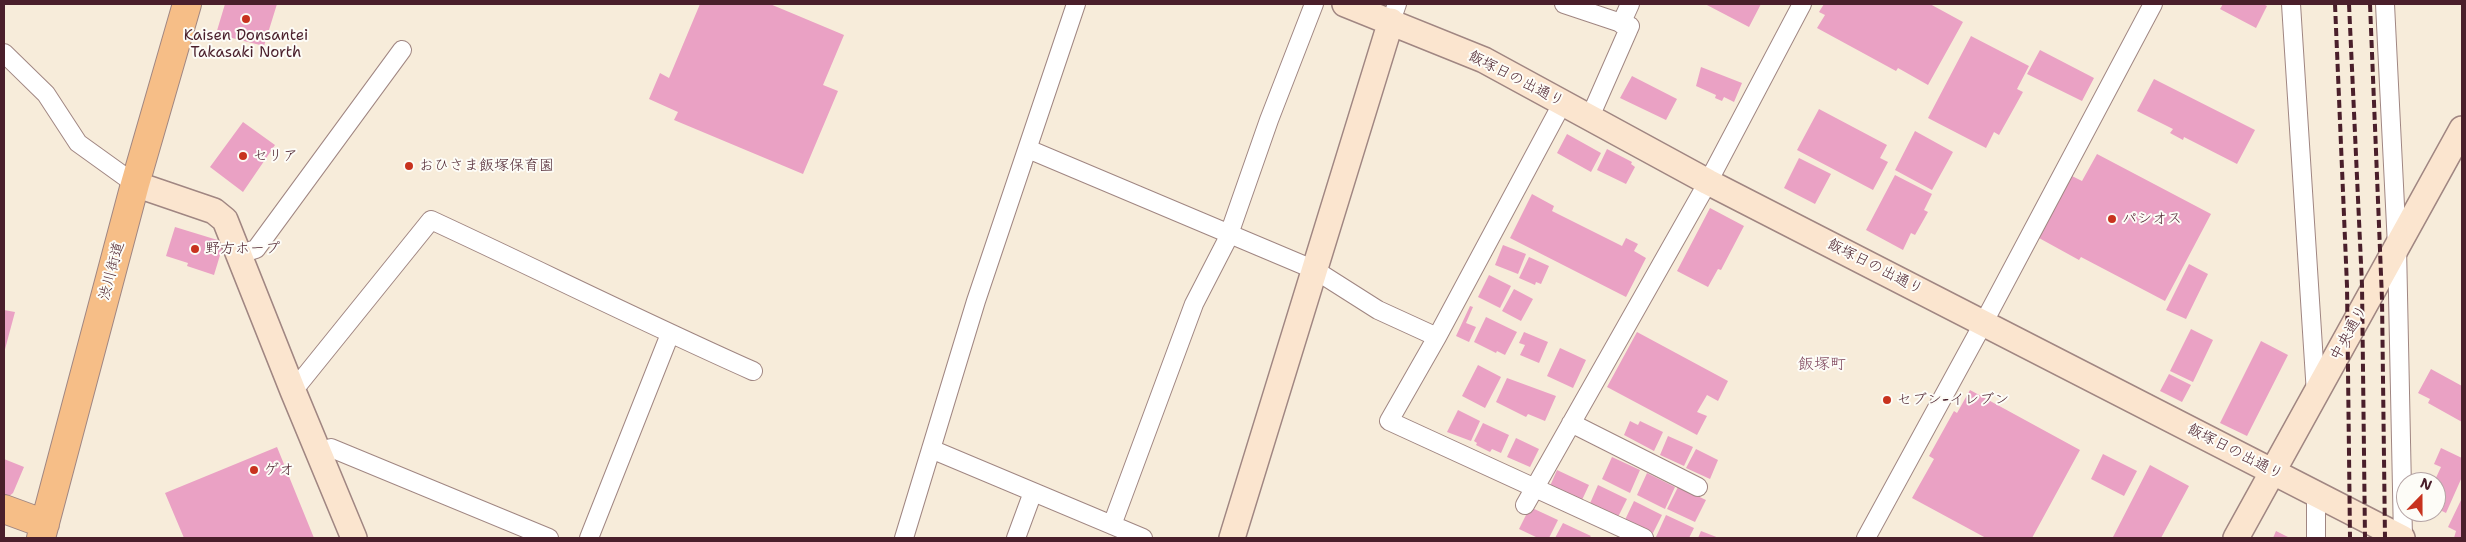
<!DOCTYPE html>
<html>
<head>
<meta charset="utf-8">
<style>
  body { margin:0 }
  #map { position:relative; width:2466px; height:542px; overflow:hidden; background:#f7ecda; font-family:"Shantell Sans",sans-serif }
  canvas { display:block }
  .frame { position:absolute; inset:0; border:5px solid #4a1f2b; pointer-events:none }
  .north { position:absolute; left:2396px; top:472px; width:50px; height:50px; box-sizing:border-box; background:#fdfcf7; border:1px solid #b5a4a5; border-radius:50%; rotate:22deg; font-size:14px; font-weight:700; line-height:20px; text-align:center; color:#4a1f2b }
  .north::after { content:''; display:block; margin:auto; width:18px; height:22px; background:#c8321e; clip-path:polygon(50% 0,100% 100%,50% 72%,0 100%) }
</style>
</head>
<body>
<div id="map">
<canvas width="2466" height="542"></canvas>
<div class="frame"></div>
<div class="north">N</div>
</div>
<script>
const ctx = document.querySelector('canvas').getContext('2d');
ctx.lineJoin = 'round';
function paint(path, color) { ctx.fillStyle = color; ctx.fill(path, 'evenodd'); }
function stroke(path, color, width, dash) { ctx.strokeStyle = color; ctx.lineWidth = width; ctx.lineCap = dash ? 'butt' : 'round'; ctx.setLineDash(dash || []); ctx.stroke(path); }
function label(font, color, halo, rows, align = 'center') {
  ctx.font = font + ' "Shantell Sans","Klee One",sans-serif'; ctx.lineWidth = 4; ctx.setLineDash([]); ctx.textBaseline = 'middle'; ctx.strokeStyle = halo; ctx.fillStyle = color; for (const [text, x, y, turn = 0] of rows) {
    ctx.save(); ctx.translate(x, y); ctx.rotate((+turn || 0) * Math.PI / 180); ctx.textAlign = isNaN(turn) ? turn : align; if (halo) ctx.strokeText(text, 0, 0); ctx.fillText(text, 0, 0); ctx.restore();
  }
}
paint(new Path2D(`
  M 225,4 L 277,4 L 264,46 L 216,34 Z
  M 700,4 L 770,4 L 844,35 L 823,85 L 838,91 L 803,174 L 674,120 L 678,112 L 649,99 L 660,73 L 669,78 Z
  M 1705,4 L 1761,4 L 1749,27 Z
  M 1824,4 L 1930,4 L 1963,22 L 1928,85 L 1898,68 L 1896,71 L 1817,28 L 1825,15 L 1819,12 Z
  M 2223,4 L 2263,4 L 2267,6 L 2256,28 L 2220,9 Z
  M 1971,36 L 2029,66 L 2017,89 L 2023,92 L 1999,135 L 1994,132 L 1986,148 L 1928,118 Z
  M 2040,50 L 2094,78 L 2082,101 L 2027,74 Z
  M 1701,67 L 1742,83 L 1734,102 L 1724,97 L 1722,101 L 1715,98 L 1716,95 L 1696,86 Z
  M 1632,76 L 1677,99 L 1666,120 L 1620,98 Z
  M 2154,79 L 2255,130 L 2237,164 L 2184,137 L 2183,140 L 2170,133 L 2173,129 L 2137,111 Z
  M 1819,109 L 1887,145 L 1880,158 L 1888,162 L 1873,190 L 1797,150 Z
  M 243,122 L 275,145 L 243,192 L 210,167 Z
  M 1915,131 L 1953,152 L 1932,190 L 1895,170 Z
  M 1567,134 L 1601,153 L 1591,172 L 1557,153 Z
  M 1607,149 L 1632,162 L 1631,164 L 1635,167 L 1626,184 L 1597,170 Z
  M 2097,154 L 2211,214 L 2165,301 L 2081,257 L 2079,260 L 2039,238 L 2072,176 L 2082,181 Z
  M 1799,158 L 1831,174 L 1815,204 L 1784,188 Z
  M 1895,175 L 1932,194 L 1924,210 L 1928,212 L 1915,235 L 1911,233 L 1903,250 L 1866,230 Z
  M 1532,194 L 1554,206 L 1552,211 L 1622,246 L 1626,238 L 1638,244 L 1634,251 L 1646,258 L 1626,297 L 1510,238 Z
  M 1710,208 L 1744,226 L 1721,270 L 1718,269 L 1708,287 L 1677,271 Z
  M 175,227 L 224,242 L 214,275 L 187,266 L 188,263 L 166,256 Z
  M 1503,245 L 1526,254 L 1518,274 L 1495,265 Z
  M 1529,257 L 1549,266 L 1541,284 L 1536,282 L 1535,285 L 1519,278 Z
  M 2189,264 L 2208,274 L 2186,319 L 2166,310 Z
  M 1489,275 L 1511,286 L 1500,308 L 1478,297 Z
  M 1514,289 L 1533,299 L 1521,321 L 1502,311 Z
  M 1470,306 L 1473,307 L 1466,323 L 1476,327 L 1469,342 L 1456,336 Z
  M 4,310 L 15,312 L 4,353 Z
  M 1486,317 L 1517,332 L 1505,355 L 1497,351 L 1496,353 L 1474,342 Z
  M 2191,329 L 2213,340 L 2193,382 L 2170,371 Z
  M 1524,332 L 1548,342 L 1539,363 L 1520,355 L 1525,345 L 1519,343 Z
  M 1637,332 L 1728,381 L 1718,401 L 1707,395 L 1697,412 L 1707,416 L 1697,435 L 1607,387 Z
  M 2261,341 L 2288,355 L 2247,436 L 2220,423 Z
  M 1560,348 L 1586,360 L 1573,388 L 1547,376 Z
  M 1478,365 L 1501,377 L 1485,408 L 1462,396 Z
  M 2431,369 L 2462,386 L 2462,422 L 2428,403 L 2430,399 L 2418,393 Z
  M 2169,374 L 2191,385 L 2182,402 L 2160,391 Z
  M 1507,378 L 1556,396 L 1545,421 L 1528,414 L 1526,417 L 1496,402 Z
  M 1970,390 L 2080,450 L 2032,538 L 1986,538 L 1912,498 L 1934,459 L 1929,456 L 1954,411 L 1957,413 Z
  M 1458,410 L 1480,421 L 1471,441 L 1447,432 Z
  M 1630,421 L 1638,425 L 1640,421 L 1663,432 L 1654,451 L 1624,435 Z
  M 1483,423 L 1509,435 L 1501,453 L 1492,449 L 1490,452 L 1476,445 L 1477,443 L 1474,441 Z
  M 1668,436 L 1693,447 L 1684,466 L 1660,455 Z
  M 1516,438 L 1539,449 L 1530,467 L 1507,457 Z
  M 277,447 L 314,538 L 184,538 L 165,493 Z
  M 2441,448 L 2462,458 L 2462,477 L 2446,513 L 2436,508 L 2436,482 L 2434,482 L 2441,467 L 2434,464 Z
  M 1696,449 L 1718,460 L 1710,479 L 1686,468 Z
  M 2103,454 L 2137,471 L 2124,496 L 2091,479 Z
  M 1612,457 L 1640,470 L 1630,493 L 1602,479 Z
  M 4,459 L 24,467 L 13,493 L 7,498 L 4,497 Z
  M 2150,465 L 2189,486 L 2161,538 L 2116,538 L 2113,537 Z
  M 1557,470 L 1589,485 L 1582,500 L 1550,486 Z
  M 1647,473 L 1675,487 L 1665,509 L 1637,495 Z
  M 1598,485 L 1627,499 L 1616,521 L 1588,508 Z
  M 1678,487 L 1706,500 L 1695,522 L 1667,509 Z
  M 2462,498 L 2462,538 L 2454,538 L 2456,531 L 2448,527 Z
  M 1634,501 L 1662,515 L 1651,537 L 1623,524 Z
  M 1530,507 L 1558,520 L 1549,538 L 1538,538 L 1519,529 Z
  M 1666,515 L 1694,528 L 1689,538 L 1656,537 Z
  M 1563,523 L 1591,536 L 1589,538 L 1555,538 Z
  M 1701,531 L 1719,538 L 1698,538 Z
  M 2276,531 L 2290,538 L 2273,538 Z`), '#eaa1c4');
const street = new Path2D(`
  M 1564,4 L 1630,26 L 1590,117
  M 2291,4 L 2316,394
  M 2385,4 L 2397,246 L 2403,538
  M 1391,21 L 1397,4
  M 1621,24 L 1630,4
  M 4,53 L 46,94 L 78,143 L 135,184
  M 1028,149 L 1315,270 L 1378,310 L 1437,337 L 1389,421 L 1644,538
  M 240,254 L 256,249 L 402,50
  M 1437,337 L 1563,102
  M 293,391 L 431,220 C 539,270 645,323 753,371
  M 1571,423 L 1698,487
  M 931,449 L 1143,538
  M 319,452 L 331,448 L 549,538
  M 1525,505 L 1708,182 L 1802,4
  M 1112,525 L 1194,304 L 1227,240 L 1269,120 L 1314,4
  M 589,538 L 670,334
  M 904,538 L 976,301 L 1076,4
  M 1016,538 L 1033,492
  M 1866,538 L 1984,322 L 2153,4
  M 2316,538 L 2316,493`);
const secondary = new Path2D(`
  M 1345,4 L 1484,60 L 1708,182 L 2402,538
  M 135,184 L 214,211 L 225,220 L 293,391 L 354,538
  M 1232,538 L 1391,21
  M 2236,538 L 2462,129`);
const primary = new Path2D(`
  M 4,509 L 45,524
  M 41,538 L 135,184 L 187,4`);
stroke(street, '#a08682', 20);
stroke(secondary, '#a08682', 28);
stroke(primary, '#a08682', 30);
stroke(street, '#fff', 18);
stroke(secondary, '#fbe5cf', 25);
stroke(primary, '#f6be87', 28);
stroke(new Path2D(`
  M 2335,4 L 2347,286 L 2350,538
  M 2349,4 L 2362,285 L 2365,538
  M 2370,4 L 2382,299 L 2385,538`), '#4a1f2b', 4, [8, 4]);
for (const [x, y, r, color] of [
  [246,19,5,"#c8321e"],
  [243,156,5,"#c8321e"],
  [409,166,5,"#c8321e"],
  [2112,219,5,"#c8321e"],
  [195,249,5,"#c8321e"],
  [1887,400,5,"#c8321e"],
  [254,470,5,"#c8321e"]
]) { const dot = new Path2D(); dot.arc(x, y, r, 0, 2 * Math.PI); ctx.fillStyle = color; ctx.fill(dot); stroke(dot, '#fdfcf7', 2); }
label('15px', '#4a1f2b', '#fdfcf7', [
  ["Kaisen Donsantei",246,36,"center"],
  ["Takasaki North",246,53,"center"],
  ["セリア",253,156],
  ["おひさま飯塚保育園",419,166],
  ["パシオス",2122,219],
  ["野方ホープ",205,249],
  ["セブン-イレブン",1897,400],
  ["ゲオ",264,470]
], 'left');
label('15px', '#4a1f2b', '#fdfcf7', [
  ["飯塚日の出通り",1516,79,27],
  ["飯塚日の出通り",1875,267,27],
  ["渋川街道",112,271,-75],
  ["中央通り",2349,333,-61],
  ["飯塚日の出通り",2235,452,27]
]);
label('16px', '#824c61', '#fdfcf7', [
  ["飯塚町",1822,365]
]);
</script>
</body>
</html>
